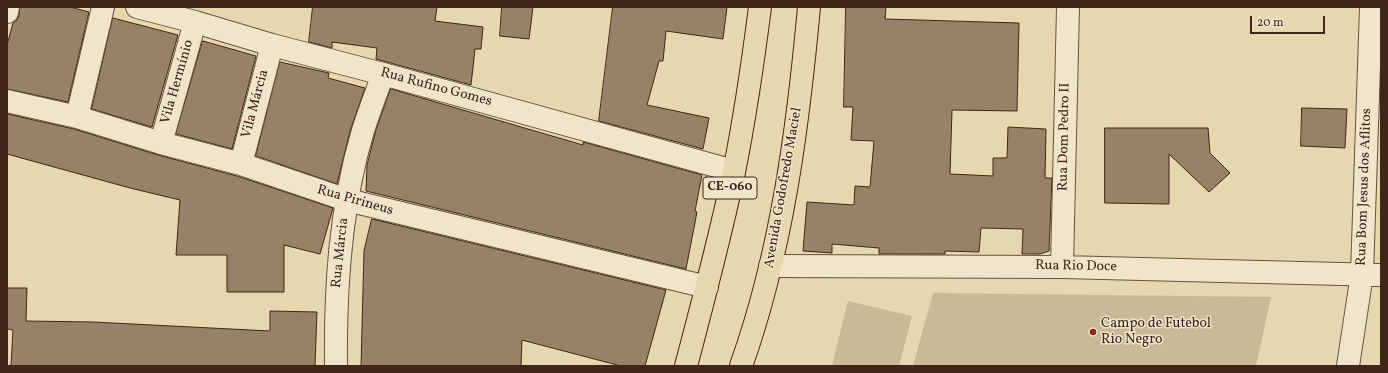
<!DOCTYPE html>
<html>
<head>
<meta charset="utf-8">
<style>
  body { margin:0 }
  #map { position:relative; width:1388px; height:373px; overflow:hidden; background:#e6d7af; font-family:Vollkorn,serif }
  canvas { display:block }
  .frame { position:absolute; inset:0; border:8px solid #412519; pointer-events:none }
  .scale { position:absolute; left:1250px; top:16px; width:75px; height:18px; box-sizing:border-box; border:2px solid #412519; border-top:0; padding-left:5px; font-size:12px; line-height:14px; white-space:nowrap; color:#412519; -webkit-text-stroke:3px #efe5cb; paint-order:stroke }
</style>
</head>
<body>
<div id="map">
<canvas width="1388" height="373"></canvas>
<div class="frame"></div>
<div class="scale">20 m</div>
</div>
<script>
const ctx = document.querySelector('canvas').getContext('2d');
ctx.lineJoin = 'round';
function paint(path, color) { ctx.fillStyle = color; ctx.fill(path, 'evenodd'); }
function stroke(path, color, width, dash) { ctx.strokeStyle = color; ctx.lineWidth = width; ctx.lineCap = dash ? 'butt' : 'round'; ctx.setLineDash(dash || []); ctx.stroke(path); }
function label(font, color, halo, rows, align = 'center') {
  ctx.font = font + ' Vollkorn,serif'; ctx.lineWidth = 3; ctx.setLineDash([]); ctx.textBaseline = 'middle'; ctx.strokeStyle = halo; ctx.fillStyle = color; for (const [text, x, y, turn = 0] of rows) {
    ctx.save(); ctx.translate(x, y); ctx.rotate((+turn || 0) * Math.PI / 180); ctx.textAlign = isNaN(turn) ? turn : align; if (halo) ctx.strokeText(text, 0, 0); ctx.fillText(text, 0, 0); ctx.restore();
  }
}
paint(new Path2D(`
  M 933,293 L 1271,297 L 1256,366 L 913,366 Z
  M 848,301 L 912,316 L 899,366 L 832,366 Z`), '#cab996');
const building = new Path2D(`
  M 20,7 L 70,7 L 89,12 L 68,102 L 7,89 L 7,45 L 13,23 L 17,20 L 19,15 Z
  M 313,7 L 437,7 L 435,21 L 483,27 L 481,49 L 475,49 L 471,85 L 376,59 L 377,48 L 332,42 L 332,48 L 309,42 Z
  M 502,7 L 533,7 L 529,39 L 500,36 Z
  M 613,7 L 727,7 L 723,39 L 666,31 L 663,61 L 659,61 L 647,105 L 709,118 L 703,149 L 599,121 Z
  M 846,7 L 886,7 L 885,19 L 1019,23 L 1017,111 L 952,110 L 950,174 L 993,176 L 993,158 L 1007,158 L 1008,127 L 1046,129 L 1045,178 L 1052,178 L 1049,251 L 1040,254 L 1022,254 L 1023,229 L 981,228 L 979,252 L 945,251 L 945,254 L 879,254 L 879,248 L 832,244 L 832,253 L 803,251 L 807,202 L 854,205 L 855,186 L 870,187 L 874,141 L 851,140 L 853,107 L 844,107 Z
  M 113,18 L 178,35 L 152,127 L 92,109 Z
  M 203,41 L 256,56 L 232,149 L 176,134 Z
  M 280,62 L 329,73 L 328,78 L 365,88 L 350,131 L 337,184 L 256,156 Z
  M 391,89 L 583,145 L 583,142 L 702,175 L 695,211 L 697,212 L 686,269 L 366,191 L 367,165 L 376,130 Z
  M 1302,108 L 1347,109 L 1345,148 L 1301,146 Z
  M 7,114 L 74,129 L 158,155 L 237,176 L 333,208 L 320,254 L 284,245 L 284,292 L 227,292 L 227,255 L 176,255 L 180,200 L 130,188 L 7,154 Z
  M 1105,128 L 1208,128 L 1210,153 L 1230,173 L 1209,192 L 1169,154 L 1169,204 L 1105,203 Z
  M 372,219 L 666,290 L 645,366 L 621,366 L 522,340 L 521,366 L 361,366 L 364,251 Z
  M 7,288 L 27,288 L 26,321 L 93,322 L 270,331 L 270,311 L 317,312 L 315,366 L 11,366 L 13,330 L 7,329 Z`);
paint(building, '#978267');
stroke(building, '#412519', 1);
const minor = new Path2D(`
  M 137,7 L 195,22 L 272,45 L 383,74 L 734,171
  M 7,12 L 8,7
  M 7,101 L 77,117 L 161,143 L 241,164 L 347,200 L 707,287
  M 77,117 L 103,7
  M 161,143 L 195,22
  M 241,164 L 272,45
  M 770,266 L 1062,267 L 1381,275
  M 1062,267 L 1068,7
  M 336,366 C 335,288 340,209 362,134 C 368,114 376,94 383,74
  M 1348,366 L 1362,274 L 1371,7`);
const primary = new Path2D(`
  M 686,366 C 703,302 720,237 734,172 C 745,117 753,62 760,7
  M 741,366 C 782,251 798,128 809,7`);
stroke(minor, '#6a523e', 24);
stroke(primary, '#412519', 24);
stroke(minor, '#efe5cb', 22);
stroke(primary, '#e6d7af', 22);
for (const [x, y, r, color] of [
  [1093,332,4,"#8f2418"]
]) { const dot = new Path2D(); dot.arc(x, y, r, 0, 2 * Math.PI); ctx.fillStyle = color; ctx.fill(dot); stroke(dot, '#efe5cb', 1.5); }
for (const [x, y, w] of [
  [730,188,54]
]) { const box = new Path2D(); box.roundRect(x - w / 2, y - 11, w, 22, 3); ctx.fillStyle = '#efe5cb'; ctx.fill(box); stroke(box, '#412519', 1); }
label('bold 13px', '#412519', null, [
  ["CE-060",730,188]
]);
label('14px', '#412519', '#efe5cb', [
  ["Vila Hermínio",178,82,-74],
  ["Rua Rufino Gomes",436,88,15],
  ["Vila Márcia",256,104,-75],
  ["Rua Dom Pedro II",1065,137,-89],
  ["Rua Bom Jesus dos Aflitos",1365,187,-88],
  ["Avenida Godofredo Maciel",784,188,-80],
  ["Rua Pirineus",355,201,16],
  ["Rua Márcia",341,253,-84],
  ["Rua Rio Doce",1076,267,1]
]);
label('14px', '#412519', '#efe5cb', [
  ["Campo de Futebol",1101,324],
  ["Rio Negro",1101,340]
], 'left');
</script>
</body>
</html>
